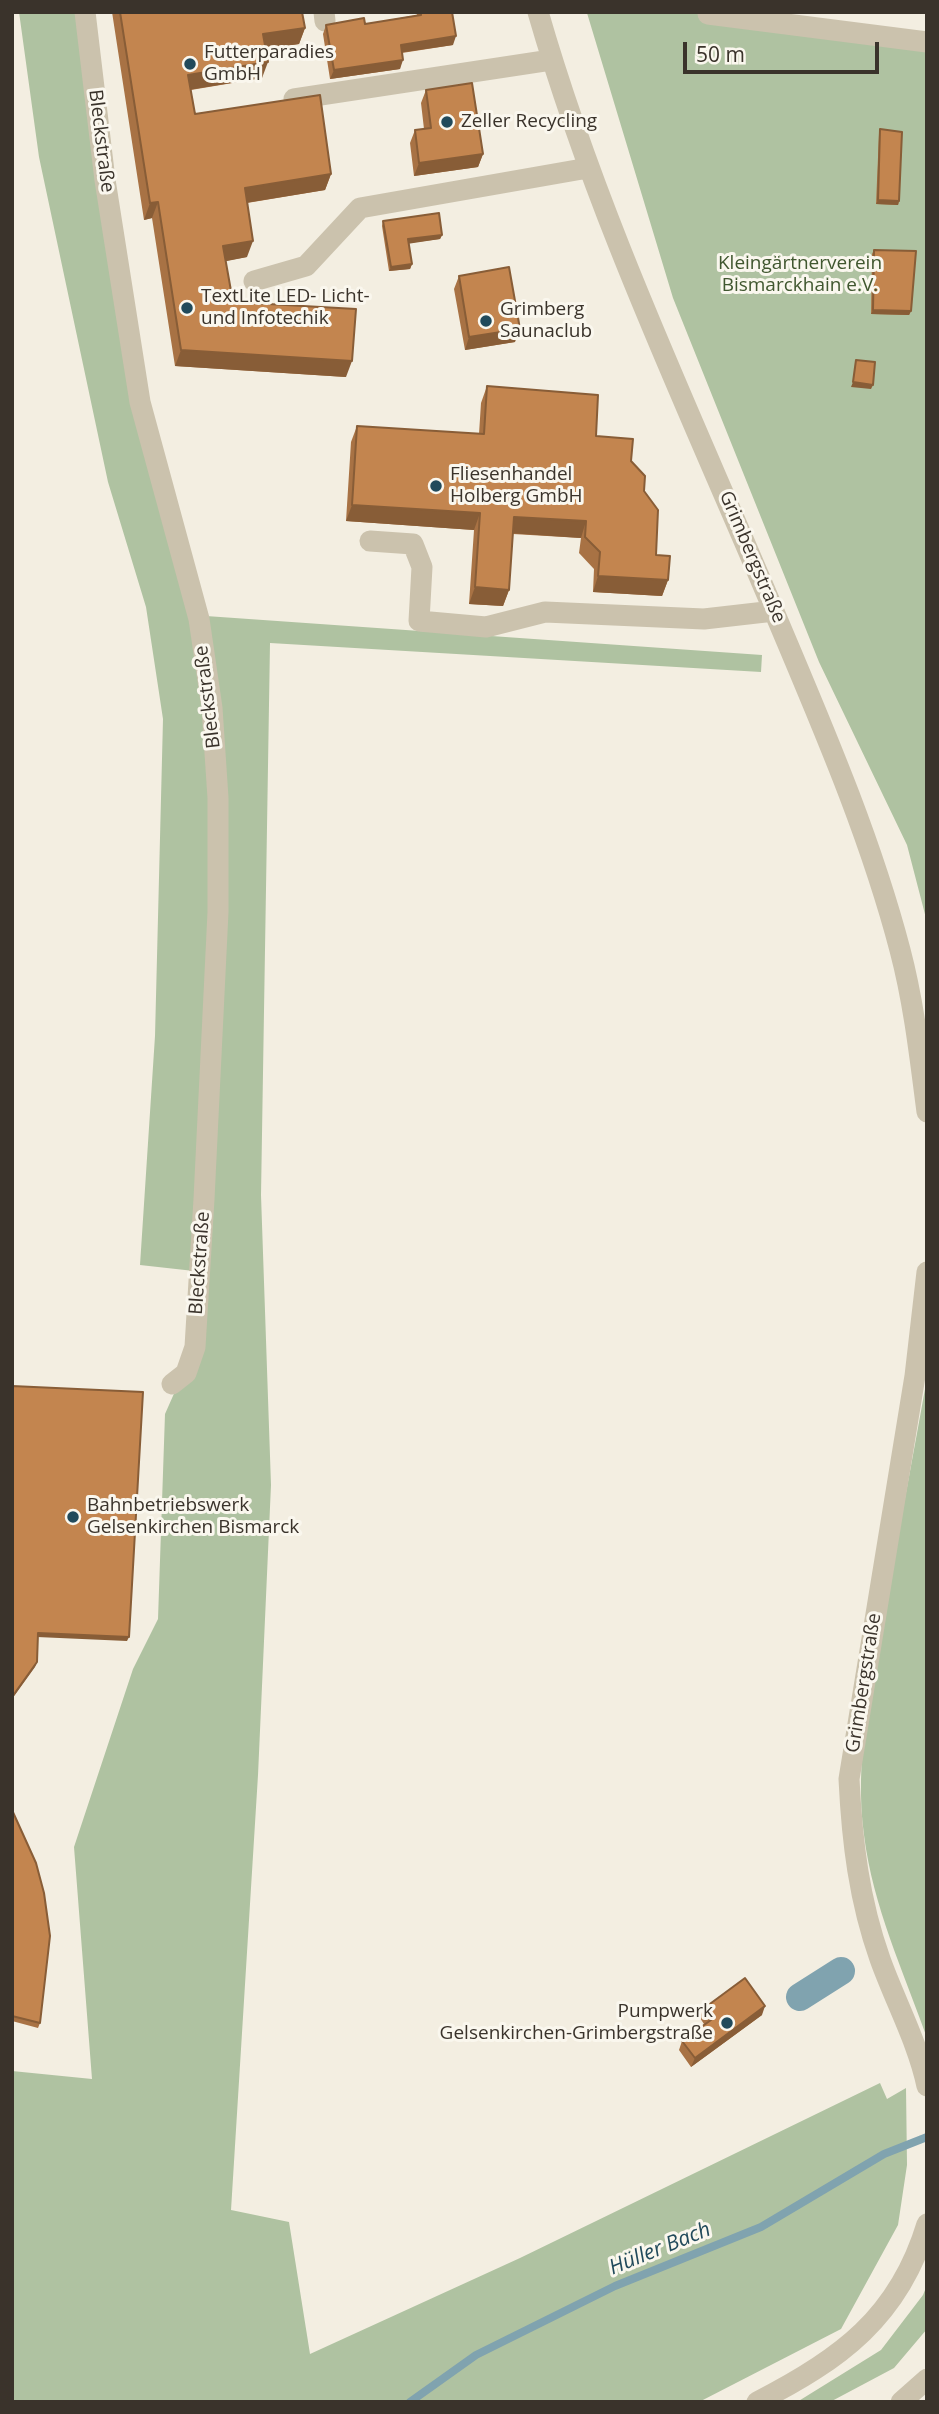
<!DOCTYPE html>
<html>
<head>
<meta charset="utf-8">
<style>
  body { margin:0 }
  #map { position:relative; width:939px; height:2414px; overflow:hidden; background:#f3eee1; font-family:"Open Sans",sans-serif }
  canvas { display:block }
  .frame { position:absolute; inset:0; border:14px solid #3a332b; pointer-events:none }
  .scale { position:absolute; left:683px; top:42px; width:196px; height:32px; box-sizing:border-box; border:4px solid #3a332b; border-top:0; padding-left:9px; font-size:21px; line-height:24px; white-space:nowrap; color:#3a332b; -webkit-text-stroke:5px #faf7ee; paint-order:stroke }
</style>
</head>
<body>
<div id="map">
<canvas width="939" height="2414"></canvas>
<div class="frame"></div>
<div class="scale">50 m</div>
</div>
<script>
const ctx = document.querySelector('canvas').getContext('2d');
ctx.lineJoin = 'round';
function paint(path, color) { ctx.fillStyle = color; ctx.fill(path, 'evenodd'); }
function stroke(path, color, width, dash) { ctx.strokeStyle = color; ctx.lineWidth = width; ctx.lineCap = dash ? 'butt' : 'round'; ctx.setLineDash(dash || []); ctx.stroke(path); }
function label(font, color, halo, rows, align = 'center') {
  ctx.font = font + ' "Open Sans",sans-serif'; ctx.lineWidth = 6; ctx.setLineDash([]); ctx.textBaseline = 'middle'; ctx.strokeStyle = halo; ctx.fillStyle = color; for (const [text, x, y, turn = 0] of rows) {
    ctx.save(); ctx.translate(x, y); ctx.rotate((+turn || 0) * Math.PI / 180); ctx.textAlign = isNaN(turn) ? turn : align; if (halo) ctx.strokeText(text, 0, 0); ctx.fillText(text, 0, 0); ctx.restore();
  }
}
paint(new Path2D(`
  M 19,12 L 80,12 L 134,399 L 206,616 L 762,655 L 761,672 L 270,643 L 261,1195 L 271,1485 L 258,1775 L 231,2210 L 289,2222 L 310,2354 L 520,2258 L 880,2083 L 887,2099 L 906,2088 L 907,2165 L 898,2225 L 841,2329 L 699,2402 L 12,2402 L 12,2071 L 92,2079 L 74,1847 L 133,1669 L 158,1619 L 165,1414 L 184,1371 L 194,1271 L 140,1265 L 155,1036 L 163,719 L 146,607 L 108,482 L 39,157 Z
  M 705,12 L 927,46 L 927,922 L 907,845 L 819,662 L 673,298 L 587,13 Z
  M 927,1378 L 927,2038 C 903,1970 873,1907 864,1835 C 854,1761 871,1686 884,1613 C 898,1535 913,1456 927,1378 Z
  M 927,2285 L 927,2329 L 894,2368 L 830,2402 L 797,2402 L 881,2350 L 923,2295 Z`), '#afc2a1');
stroke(new Path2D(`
  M 410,2402 L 476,2355 L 615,2286 L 761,2227 L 884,2154 L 927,2137`), '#80a3af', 8);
stroke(new Path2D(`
  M 800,1997 L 841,1971`), '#80a3af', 28);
stroke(new Path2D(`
  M 85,12 L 105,180 L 140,402 L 199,619 L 212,708 L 218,798 L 218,912 L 204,1199 L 195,1347 L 186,1373 L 172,1384
  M 324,12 L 325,21
  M 538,12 C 597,217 690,412 773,609 C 820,721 869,832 900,950 C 914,1003 920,1058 927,1112
  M 708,14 L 927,42
  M 294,99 L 551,60
  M 254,281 L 306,266 L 360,208 L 588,168
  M 370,541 L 413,544 L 422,567 L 419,621 L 486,627 L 545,612 L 704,619 L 774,611
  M 927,1272 L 915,1376 L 849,1779 C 852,1841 859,1900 880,1959 C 895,2001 918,2043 927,2086
  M 757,2402 C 840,2360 899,2317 927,2224
  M 901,2402 L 927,2379`), '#cbc2ad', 21);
paint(new Path2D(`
  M 112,12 L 302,12 L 305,28 L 299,44 L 266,49 L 262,78 L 191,90 L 195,114 L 331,174 L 325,190 L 247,203 L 247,257 L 225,261 L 233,302 L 346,377 L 175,366 L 152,218 L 144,220 Z
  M 416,12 L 452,12 L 453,45 L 402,53 L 400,69 L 330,79 L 323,34 L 326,25 L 365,24 L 417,15 Z
  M 426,90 L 483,154 L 478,167 L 414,176 L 410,143 L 415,130 L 424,129 L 421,103 Z
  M 880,129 L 899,201 L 898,205 L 876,204 L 879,134 Z
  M 383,221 L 442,235 L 440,239 L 409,243 L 412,264 L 410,269 L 389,271 L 382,226 Z
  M 874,250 L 911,311 L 909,315 L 871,314 L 872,254 Z
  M 459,276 L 515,342 L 465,350 L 454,289 Z
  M 487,386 L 596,436 L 631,461 L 644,491 L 656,555 L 668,580 L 662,596 L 593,592 L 594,569 L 579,553 L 581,538 L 513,534 L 509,590 L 503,606 L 469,604 L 474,530 L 346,521 L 351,442 L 357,426 L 479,434 L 481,403 Z
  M 12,1810 L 40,2023 L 38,2028 L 12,2021 Z
  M 703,2009 L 762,2015 L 691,2067 L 679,2050 L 682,2041 L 704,2024 L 700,2018 Z`), '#a87244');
paint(new Path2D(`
  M 305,28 L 299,44 L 257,50 L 263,34 Z
  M 456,36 L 453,45 L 398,53 L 401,45 Z
  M 403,60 L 400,69 L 330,79 L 334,70 Z
  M 268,62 L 262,78 L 182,91 L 188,75 Z
  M 483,154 L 478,167 L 414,176 L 419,163 Z
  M 331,174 L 325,190 L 239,204 L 245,188 Z
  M 878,200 L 899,201 L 898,205 L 876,204 Z
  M 158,202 L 152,218 L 144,220 L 150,203 Z
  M 442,235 L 440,239 L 407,244 L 408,239 Z
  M 253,241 L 247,257 L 217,263 L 223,246 Z
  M 412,264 L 410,269 L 389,271 L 391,267 Z
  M 873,310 L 911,311 L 909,315 L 871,314 Z
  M 520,329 L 515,342 L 465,350 L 469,337 Z
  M 181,350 L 352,361 L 346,377 L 175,366 Z
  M 853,382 L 873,385 L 871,389 L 851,387 Z
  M 352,505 L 480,513 L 474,530 L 346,521 Z
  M 514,517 L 586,521 L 581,538 L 508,533 Z
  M 598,576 L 668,580 L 662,596 L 593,592 Z
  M 475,587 L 509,590 L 503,606 L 469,604 Z
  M 38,1633 L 129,1637 L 127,1641 L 37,1637 Z
  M 37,1662 L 35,1667 L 12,1699 L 12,1697 Z
  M 765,2006 L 762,2015 L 691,2067 L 695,2058 Z`), '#885d37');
const building = new Path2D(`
  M 120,12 L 302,12 L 305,28 L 263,34 L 268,62 L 188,75 L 195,114 L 320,95 L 331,174 L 245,188 L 253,241 L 223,246 L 233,302 L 356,309 L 352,361 L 181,350 L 158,202 L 150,203 Z
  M 421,12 L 452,12 L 456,36 L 401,45 L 403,60 L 334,70 L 326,25 L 364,18 L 365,24 L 421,15 Z
  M 472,83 L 483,154 L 419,163 L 415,130 L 431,128 L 426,90 Z
  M 880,129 L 902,132 L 899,201 L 878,200 Z
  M 439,213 L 442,235 L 408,239 L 412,264 L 391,267 L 383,221 Z
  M 874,250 L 916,251 L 911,311 L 873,310 Z
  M 509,267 L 520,329 L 469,337 L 459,276 Z
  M 856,360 L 875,362 L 873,385 L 853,382 Z
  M 487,386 L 598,395 L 596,436 L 633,439 L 631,461 L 645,476 L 644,491 L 658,510 L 656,555 L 670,556 L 668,580 L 598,576 L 600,552 L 585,537 L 586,521 L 514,517 L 509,590 L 475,587 L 480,513 L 352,505 L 357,426 L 484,434 Z
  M 12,1386 L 143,1392 L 129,1637 L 38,1633 L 37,1662 L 12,1697 Z
  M 12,1810 L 36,1863 L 44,1893 L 50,1936 L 40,2023 L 12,2016 Z
  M 745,1978 L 765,2006 L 695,2058 L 682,2041 L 711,2020 L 703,2009 Z`);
paint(building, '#c3854f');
stroke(building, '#885d37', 2);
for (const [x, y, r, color] of [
  [190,64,7,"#214a5b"],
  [447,122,7,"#214a5b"],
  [187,308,7,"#214a5b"],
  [486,321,7,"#214a5b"],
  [436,486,7,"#214a5b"],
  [73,1517,7,"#214a5b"],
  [727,2023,7,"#214a5b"]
]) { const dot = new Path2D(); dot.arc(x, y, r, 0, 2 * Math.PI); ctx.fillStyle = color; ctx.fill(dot); stroke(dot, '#faf7ee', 2.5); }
label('19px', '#3a332b', '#faf7ee', [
  ["Futterparadies",204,53],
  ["GmbH",204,75],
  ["Zeller Recycling",461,122],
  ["TextLite LED- Licht-",201,297],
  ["und Infotechik",201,319],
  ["Grimberg",500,310],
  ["Saunaclub",500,332],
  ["Fliesenhandel",450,475],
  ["Holberg GmbH",450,497],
  ["Bahnbetriebswerk",87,1506],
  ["Gelsenkirchen Bismarck",87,1528],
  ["Pumpwerk",713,2012,"right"],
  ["Gelsenkirchen-Grimbergstraße",713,2034,"right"]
], 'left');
label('19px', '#3a332b', '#faf7ee', [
  ["Bleckstraße",101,141,83],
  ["Grimbergstraße",752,557,67],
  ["Bleckstraße",208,697,-97],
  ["Bleckstraße",200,1263,-86],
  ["Grimbergstraße",864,1683,-81]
]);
label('19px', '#40572f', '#faf7ee', [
  ["Kleingärtnerverein",800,264],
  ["Bismarckhain e.V.",800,286]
]);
label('italic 21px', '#214a5b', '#faf7ee', [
  ["Hüller Bach",660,2249,-22]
]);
</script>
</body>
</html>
